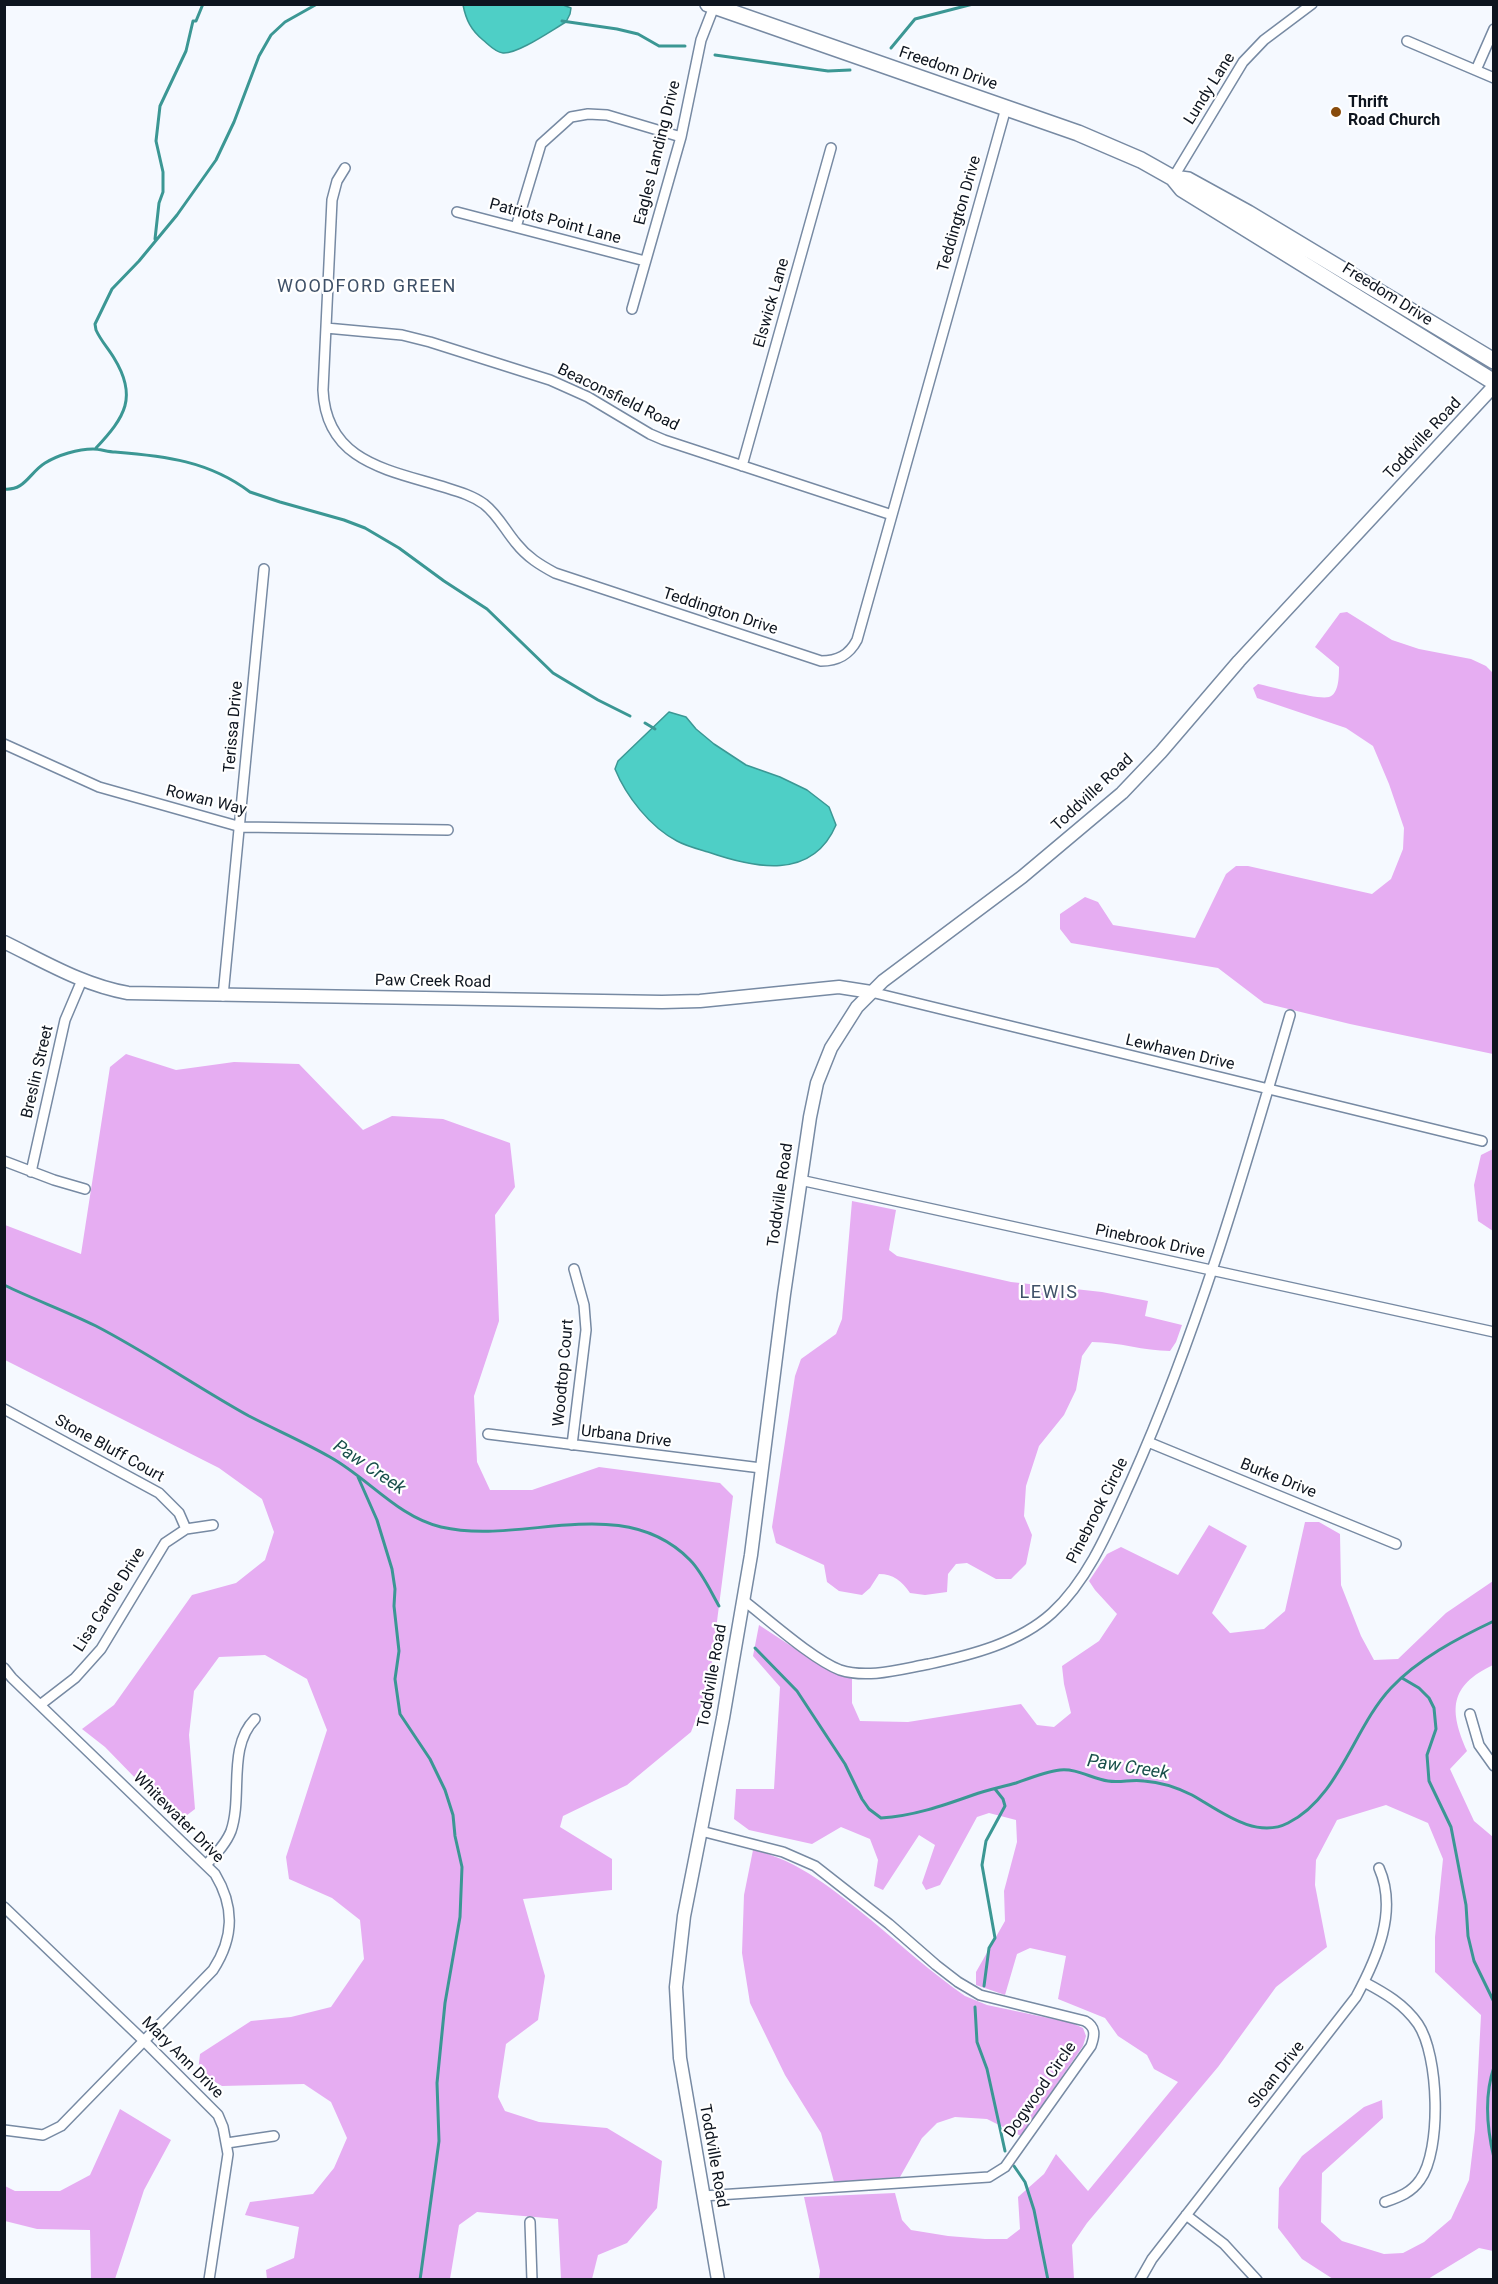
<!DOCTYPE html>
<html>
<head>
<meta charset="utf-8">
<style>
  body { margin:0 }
  #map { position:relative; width:1498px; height:2284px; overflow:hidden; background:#f5f9ff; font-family:Roboto,sans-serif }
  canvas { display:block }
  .frame { position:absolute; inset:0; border:6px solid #0e151f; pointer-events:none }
</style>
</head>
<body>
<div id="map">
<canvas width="1498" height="2284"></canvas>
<div class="frame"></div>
</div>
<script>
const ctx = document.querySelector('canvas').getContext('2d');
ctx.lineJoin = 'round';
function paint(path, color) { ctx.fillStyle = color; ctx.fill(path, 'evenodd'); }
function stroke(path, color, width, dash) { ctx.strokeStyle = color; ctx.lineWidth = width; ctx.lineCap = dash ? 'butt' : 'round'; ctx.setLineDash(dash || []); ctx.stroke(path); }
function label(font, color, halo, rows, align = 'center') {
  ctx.font = font + ' Roboto,sans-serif'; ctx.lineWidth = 4.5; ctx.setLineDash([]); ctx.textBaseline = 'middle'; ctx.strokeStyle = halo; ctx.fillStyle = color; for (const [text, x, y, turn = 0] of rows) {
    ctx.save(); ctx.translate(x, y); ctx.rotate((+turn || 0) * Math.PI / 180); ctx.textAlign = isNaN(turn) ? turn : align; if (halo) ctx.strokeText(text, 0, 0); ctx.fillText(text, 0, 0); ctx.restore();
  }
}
paint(new Path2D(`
  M 1347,612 L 1392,640 L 1419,649 L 1471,659 L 1486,666 L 1493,673 L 1493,1054 L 1350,1024 L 1264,1003 L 1218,968 L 1071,943 L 1060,929 L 1060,914 L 1085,897 L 1098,902 L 1113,925 L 1195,938 L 1226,874 L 1236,866 L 1248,866 L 1372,894 L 1391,879 L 1403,849 L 1404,828 L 1389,784 L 1373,746 L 1346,728 L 1257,698 L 1253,688 L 1258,684 C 1273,687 1317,700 1329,697 C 1339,694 1339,676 1339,667 L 1315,647 L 1340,613 Z
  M 126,1054 L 176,1070 L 234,1062 L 299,1064 L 363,1130 L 392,1116 L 443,1119 L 510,1143 L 515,1187 L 495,1215 L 499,1321 L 474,1396 L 477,1462 L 490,1490 L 532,1490 L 599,1467 L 720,1483 L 733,1496 L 709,1684 L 691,1732 L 627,1785 L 563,1816 L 560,1827 L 612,1859 L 612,1890 L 523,1899 L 545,1976 L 538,2020 L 506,2044 L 498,2097 L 505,2111 L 539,2122 L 607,2128 L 662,2161 L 657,2208 L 627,2243 L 598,2255 L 592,2279 L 561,2279 L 558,2219 L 477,2212 L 459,2225 L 450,2279 L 267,2279 L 266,2270 L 294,2258 L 299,2227 L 245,2215 L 250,2202 L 313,2194 L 334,2168 L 347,2138 L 331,2102 L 304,2084 L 222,2086 L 198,2072 L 200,2054 L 251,2021 L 291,2017 L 331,2007 L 364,1959 L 360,1920 L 332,1898 L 289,1879 L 286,1857 L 327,1730 L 307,1679 L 265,1655 L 219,1657 L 194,1691 L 189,1735 L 195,1809 L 178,1822 L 105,1747 L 82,1729 L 114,1705 L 192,1595 L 236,1583 L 265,1560 L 274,1532 L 262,1499 L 219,1468 L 5,1360 L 5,1225 L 81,1254 L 110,1067 Z
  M 1493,1149 L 1493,1231 L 1478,1221 L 1474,1185 L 1481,1155 Z
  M 852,1201 L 896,1210 L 889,1250 L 897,1256 L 1011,1282 L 1102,1292 L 1148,1301 L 1145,1316 L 1182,1325 L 1176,1342 L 1170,1351 C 1144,1351 1119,1342 1092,1342 L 1082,1356 L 1076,1390 L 1064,1415 L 1039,1446 L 1026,1486 L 1024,1516 L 1032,1535 L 1026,1564 L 1011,1579 L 996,1579 L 967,1563 L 956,1564 L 948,1574 L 947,1592 L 925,1595 L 910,1593 C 902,1581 893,1574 879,1574 L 870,1588 L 862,1595 L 839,1591 L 827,1582 L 824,1565 L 776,1543 L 772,1527 L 795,1376 L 801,1359 L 836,1334 L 842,1319 Z
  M 1305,1522 L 1319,1522 L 1340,1534 L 1341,1585 L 1361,1636 L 1374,1660 L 1398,1659 L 1446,1613 L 1493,1581 L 1493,1665 C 1449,1686 1449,1710 1467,1751 L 1450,1769 L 1474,1821 L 1493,1837 L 1493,2251 L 1479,2248 L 1428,2279 L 1333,2279 L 1302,2259 L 1278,2228 L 1279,2188 L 1302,2156 L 1364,2107 L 1382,2100 L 1383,2118 L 1322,2173 L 1321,2222 L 1342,2241 L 1384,2254 L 1403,2253 L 1424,2242 L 1451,2219 L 1469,2180 L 1475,2130 L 1481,2015 L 1435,1972 L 1435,1937 L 1443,1859 L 1428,1823 L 1386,1805 L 1337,1820 L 1316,1860 L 1315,1885 L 1327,1947 L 1276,1987 L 1218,2067 L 1087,2223 L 1072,2245 L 1074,2279 L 819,2279 L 820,2271 L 804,2197 L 895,2193 L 902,2220 L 911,2230 L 948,2236 L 985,2239 L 1007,2239 L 1020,2229 L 1018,2197 L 1044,2174 L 1056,2154 L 1088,2191 L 1178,2082 L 1154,2069 L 1147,2055 L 1118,2036 L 1105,2018 L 1058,1999 L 1066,1956 L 1030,1948 L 1017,1954 L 1005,1995 L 976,1985 L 976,1972 L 1005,1921 L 1004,1891 L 1017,1842 L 1016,1820 L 989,1813 L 977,1817 L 940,1885 L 926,1890 L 922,1883 L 935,1845 L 919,1835 L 883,1890 L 874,1886 L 878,1860 L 870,1839 L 841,1827 L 812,1844 L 749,1830 L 734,1819 L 736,1789 L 774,1789 L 780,1687 L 753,1656 L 759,1625 L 817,1663 L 852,1679 L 852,1703 L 860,1721 L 908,1722 L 1021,1704 L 1037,1725 L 1054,1727 L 1071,1713 L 1064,1684 L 1062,1666 L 1099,1641 L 1117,1614 L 1095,1590 L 1089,1581 L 1107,1554 L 1121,1547 L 1178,1575 L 1209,1525 L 1247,1546 L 1212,1613 L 1230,1633 L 1264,1629 L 1285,1611 Z
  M 753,1850 C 799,1860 835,1891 871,1920 C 902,1946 932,1973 965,1996 L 987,2005 L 1072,2023 L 1083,2028 L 1086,2036 L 1083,2046 L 1021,2136 L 987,2119 L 955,2117 L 937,2123 L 922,2138 L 900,2177 L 834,2182 L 821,2133 L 785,2075 L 750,2003 L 742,1953 L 744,1895 Z
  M 120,2109 L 171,2140 L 144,2190 L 115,2279 L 91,2279 L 90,2230 L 37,2229 L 5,2221 L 5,2186 L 15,2191 L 60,2191 L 90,2175 Z`), '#e6adf2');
const water = new Path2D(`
  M 463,5 L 563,5 L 571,8 L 570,14 L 566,22 C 552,30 518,54 503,53 C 495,52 489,45 483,40 C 471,30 466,20 463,5 Z
  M 669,712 L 686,717 L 696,729 L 714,744 L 746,765 L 780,777 L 807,790 L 829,807 L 836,825 C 812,881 754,868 708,852 C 698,849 686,846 677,841 C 650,827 626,796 615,769 L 618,761 Z`);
paint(water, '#4ecfc6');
stroke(water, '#3b9794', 1.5);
stroke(new Path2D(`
  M 562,21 L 617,29 L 638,34 L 659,46 L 685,46
  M 891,48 L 915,19 L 973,4
  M 715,55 L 828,71 L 850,70
  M 155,239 L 159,203 L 163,192 L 163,172 L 156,141 L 160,106 L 186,51 L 193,21 L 196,21 L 203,4
  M 96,448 C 125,417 138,397 114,358 C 108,348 101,341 96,330 L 95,324 L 112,289 L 139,261 L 177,215 L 216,160 L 234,122 L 259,56 L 271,35 L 285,22 L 317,4
  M 4,489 C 25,491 29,473 45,463 C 58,455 78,449 93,449 C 100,449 108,452 115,452 C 165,456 209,461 250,492 L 280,502 L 344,520 L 365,528 L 399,548 L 444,581 L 487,609 L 553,673 L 598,700 L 630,716
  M 645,723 L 655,729
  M 4,1285 C 35,1300 66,1311 96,1326 C 148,1353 197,1387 249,1416 C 276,1430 304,1442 330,1457 C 368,1478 398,1517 441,1527 C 523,1546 622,1491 690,1560 C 702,1572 711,1592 719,1606
  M 358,1477 L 377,1520 L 392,1569 L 395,1589 L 394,1606 L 399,1651 L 395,1679 L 400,1714 L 430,1759 L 445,1790 L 453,1815 L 455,1836 L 462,1867 L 460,1917 L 445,2003 L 437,2083 L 439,2141 L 420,2280
  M 755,1648 L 797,1691 L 845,1764 L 862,1799 L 869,1809 L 881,1818 C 913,1816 942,1806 973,1795 C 987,1790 1002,1787 1016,1783 C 1030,1778 1045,1772 1060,1770 C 1076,1768 1093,1779 1108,1781 C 1121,1783 1132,1779 1144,1781 C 1160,1782 1178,1788 1192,1795 C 1219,1810 1255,1840 1288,1823 C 1339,1798 1354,1727 1391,1688 C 1418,1659 1458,1638 1494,1621
  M 1402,1678 L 1419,1688 L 1429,1698 L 1434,1708 L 1436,1729 L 1427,1755 L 1429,1781 L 1451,1827 L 1466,1905 L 1468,1936 L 1474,1961 L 1494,2002
  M 984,1986 L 989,1948 L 995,1938 L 982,1865 L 986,1841 L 1005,1806 L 1003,1799 L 995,1789
  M 975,2007 L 977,2042 L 987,2069 L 1005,2151
  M 1494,2067 C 1484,2096 1487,2129 1494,2158
  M 1014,2166 L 1025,2182 L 1034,2210 L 1048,2280`), '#3b9794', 3);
const minor = new Path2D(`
  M 1407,41 L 1494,78
  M 1476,70 L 1494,29
  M 345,168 L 337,181 L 332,200 L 323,390 C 326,463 390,470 447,488 C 460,492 473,496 484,504 C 498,515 505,530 516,543 C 527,557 540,565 555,573 L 821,661 C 838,661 849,655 857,640 L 1006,108
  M 1173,178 L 1243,62 L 1264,40 L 1312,4
  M 457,212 L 645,261
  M 516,227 L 541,144 L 571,117 L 588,114 L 607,115 L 681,137
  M 632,309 L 681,137 L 701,40 L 715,4
  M 326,328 L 402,335 L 430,342 L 550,380 L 588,397 L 650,434 L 664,440 L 892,515
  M 742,466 L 831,148
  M 4,744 L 99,787 L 241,827 L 448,830
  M 871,992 L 1482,1141
  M 223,996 L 264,569
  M 4,1161 L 54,1180 L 85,1189
  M 31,1172 L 65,1020 L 82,980
  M 800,1180 L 1494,1332
  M 4,1409 L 159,1493 L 179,1513 L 186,1529
  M 488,1434 L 761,1468
  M 1148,1442 L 1396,1544
  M 572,1445 L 586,1330 L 584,1305 L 574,1269
  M 743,1600 C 768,1619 812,1659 840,1670 C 868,1679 901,1669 929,1664 C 971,1655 1019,1643 1052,1613 C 1089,1579 1110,1527 1131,1481 C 1198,1332 1244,1172 1290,1015
  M 4,1668 L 12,1678 L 215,1874 C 235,1907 234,1938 213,1970 L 61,2126 L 43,2135 L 4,2130
  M 40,1705 L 75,1678 L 101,1649 L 165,1543 L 186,1529 L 213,1525
  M 1470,1714 L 1479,1745 L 1494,1766
  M 701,1831 L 783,1852 L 815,1866 L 889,1924 L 936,1965 L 958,1982 L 980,1995 L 1085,2021 C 1096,2027 1095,2035 1091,2046 L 1005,2167 L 989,2177 L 703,2196
  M 206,1865 C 215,1855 226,1844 231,1831 C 243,1796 227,1747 255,1719
  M 4,1907 L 144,2041 L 218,2115 L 223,2127 L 228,2154 L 209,2280
  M 1364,1982 C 1385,1993 1404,2004 1418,2024 C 1439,2055 1442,2150 1420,2180 C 1411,2193 1399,2197 1385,2202
  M 227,2143 L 274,2136
  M 1186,2215 L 1224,2244 L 1257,2280
  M 530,2222 L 532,2280
  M 1140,2280 L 1152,2259 L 1356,1997 C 1377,1958 1398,1911 1379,1868`);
const tertiary = new Path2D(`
  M 4,942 C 45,962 83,985 128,993 L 662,1002 L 700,1001 L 839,987 L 871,992
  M 718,2280 L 680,2058 L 676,1987 L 684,1916 L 723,1718 L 751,1555 L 784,1294 L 810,1117 L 817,1083 L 831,1048 L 857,1007 L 883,981 L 1022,877 L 1122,793 L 1161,752 L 1239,661 L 1494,386`);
const primary = new Path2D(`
  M 708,4 L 1078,133 L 1141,160 L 1173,178 L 1188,180 L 1248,213 L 1494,361
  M 1173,178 L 1182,189 L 1494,382`);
stroke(minor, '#778aa3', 12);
stroke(tertiary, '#778aa3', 15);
stroke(primary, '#778aa3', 18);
stroke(minor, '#fff', 9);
stroke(tertiary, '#fff', 12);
stroke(primary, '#fff', 15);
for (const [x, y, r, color] of [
  [1336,112,6,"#884b0b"]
]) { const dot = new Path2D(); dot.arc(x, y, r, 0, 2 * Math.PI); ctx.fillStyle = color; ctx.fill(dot); stroke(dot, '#fff', 2); }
label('16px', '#0e151f', '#fff', [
  ["Freedom Drive",948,69,19],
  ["Lundy Lane",1210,89,-58],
  ["Eagles Landing Drive",658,153,-76],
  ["Teddington Drive",960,214,-74],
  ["Patriots Point Lane",555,222,15],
  ["Freedom Drive",1387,295,32],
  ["Elswick Lane",772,303,-74],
  ["Beaconsfield Road",618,398,26],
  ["Toddville Road",1423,439,-47],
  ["Teddington Drive",720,612,18],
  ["Terissa Drive",234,727,-85],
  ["Toddville Road",1093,793,-43],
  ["Rowan Way",206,801,14],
  ["Paw Creek Road",433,982,1],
  ["Lewhaven Drive",1180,1053,13],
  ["Breslin Street",38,1072,-77],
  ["Toddville Road",781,1195,-82],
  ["Pinebrook Drive",1150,1242,12],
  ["Woodtop Court",564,1373,-85],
  ["Urbana Drive",626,1437,7],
  ["Stone Bluff Court",109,1449,29],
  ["Burke Drive",1278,1479,22],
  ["Pinebrook Circle",1098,1511,-63],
  ["Lisa Carole Drive",110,1600,-58],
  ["Toddville Road",713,1676,-80],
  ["Whitewater Drive",178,1818,45],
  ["Mary Ann Drive",182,2058,45],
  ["Sloan Drive",1277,2075,-52],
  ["Dogwood Circle",1041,2090,-55],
  ["Toddville Road",713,2156,80]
]);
label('bold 16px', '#0e151f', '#fff', [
  ["Thrift",1348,103],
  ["Road Church",1348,121]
], 'left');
ctx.letterSpacing = '1.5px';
label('18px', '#3f5168', '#fff', [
  ["WOODFORD GREEN",367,287],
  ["LEWIS",1049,1293]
]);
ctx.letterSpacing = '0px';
label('italic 18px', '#19504c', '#fff', [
  ["Paw Creek",369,1468,34],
  ["Paw Creek",1128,1768,9]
]);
</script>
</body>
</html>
